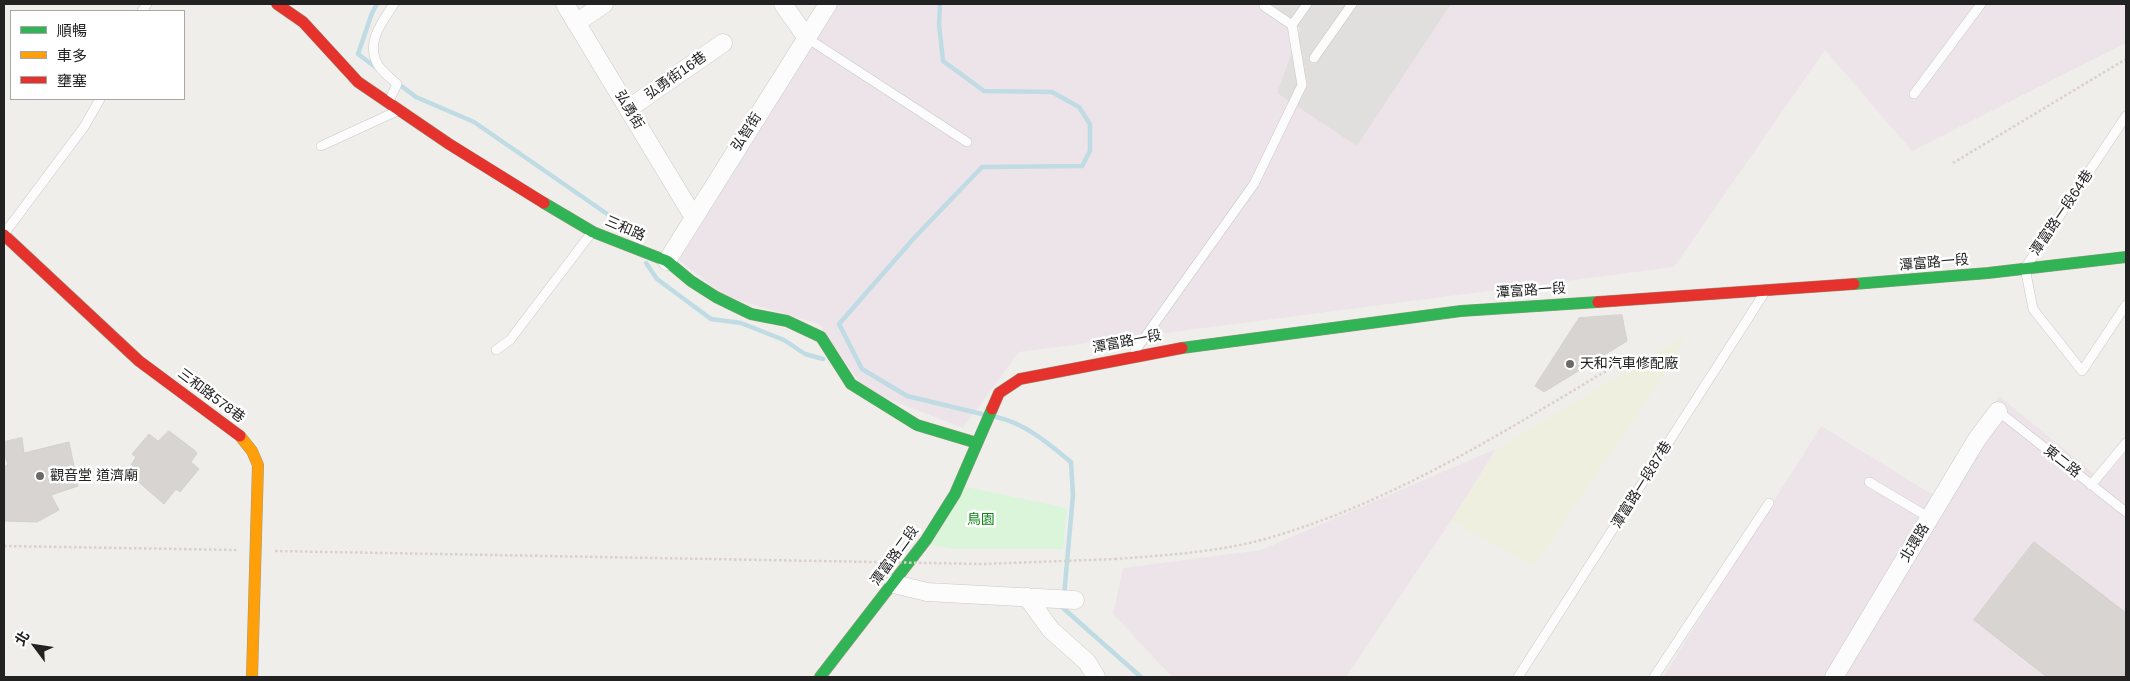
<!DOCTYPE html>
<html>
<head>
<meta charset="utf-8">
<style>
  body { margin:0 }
  #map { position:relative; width:2130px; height:681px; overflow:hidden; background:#f0eeeb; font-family:Helvetica,"Noto Sans TC",sans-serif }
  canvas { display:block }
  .frame { position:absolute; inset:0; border:5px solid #222; pointer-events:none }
  .legend { position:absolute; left:10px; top:10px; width:175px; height:90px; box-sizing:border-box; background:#fff; border:1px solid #a7a7a7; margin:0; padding:6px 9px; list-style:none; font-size:15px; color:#222 }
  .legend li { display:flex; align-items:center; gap:10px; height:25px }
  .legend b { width:25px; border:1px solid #a7a7a7 }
  .north { position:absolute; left:10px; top:621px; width:50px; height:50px; -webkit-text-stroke:4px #fff; paint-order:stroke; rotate:301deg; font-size:14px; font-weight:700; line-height:20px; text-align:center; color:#222 }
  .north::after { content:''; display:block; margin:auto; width:18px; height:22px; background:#222; clip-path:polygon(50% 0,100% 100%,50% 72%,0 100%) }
</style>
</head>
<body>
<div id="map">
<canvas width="2130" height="681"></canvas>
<div class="frame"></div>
<ul class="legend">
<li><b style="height:6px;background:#30b455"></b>順暢</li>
<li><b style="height:6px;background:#ff9f0a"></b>車多</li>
<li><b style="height:6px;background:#e5322d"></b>壅塞</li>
</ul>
<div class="north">北</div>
</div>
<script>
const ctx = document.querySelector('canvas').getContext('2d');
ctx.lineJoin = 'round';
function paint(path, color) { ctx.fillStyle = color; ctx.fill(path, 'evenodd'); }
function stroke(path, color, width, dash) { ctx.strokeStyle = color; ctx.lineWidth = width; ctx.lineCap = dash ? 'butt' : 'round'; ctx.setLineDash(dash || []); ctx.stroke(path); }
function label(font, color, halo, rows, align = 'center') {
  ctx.font = font + ' Helvetica,"Noto Sans TC",sans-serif'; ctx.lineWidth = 5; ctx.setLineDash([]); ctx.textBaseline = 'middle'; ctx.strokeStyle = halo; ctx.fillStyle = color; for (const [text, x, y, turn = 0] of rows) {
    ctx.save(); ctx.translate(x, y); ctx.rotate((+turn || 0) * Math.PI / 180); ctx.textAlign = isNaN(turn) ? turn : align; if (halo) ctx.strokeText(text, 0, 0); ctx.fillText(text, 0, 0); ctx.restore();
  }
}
paint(new Path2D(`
  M 838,4 L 2126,4 L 2126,43 L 1912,151 L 1825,50 L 1674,267 L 1019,352 L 963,428 L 865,390 L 819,324 L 725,296 L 679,260 Z
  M 1999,396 L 2102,480 L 2126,452 L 2126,677 L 1663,677 L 1821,426 L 1935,496 Z
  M 1496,449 L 1451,521 L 1346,677 L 1172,677 L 1113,614 L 1123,568 L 1261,550 Z`), '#ede4e9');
paint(new Path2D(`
  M 1686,335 L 1663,377 L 1534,566 L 1451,521 L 1497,449 Z`), '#efefdf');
paint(new Path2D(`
  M 966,487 L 1067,508 L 1063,549 L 954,549 L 930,545 Z`), '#daf5da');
paint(new Path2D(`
  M 1265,4 L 1451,4 L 1357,146 L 1277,93 L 1301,28 Z`), '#e0dfde');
stroke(new Path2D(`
  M 377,4 L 372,13 L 358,54 L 378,69
  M 940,4 L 939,24 L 943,61 L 984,91 L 1052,92 L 1079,107 L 1090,124 L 1090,151 L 1082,166 L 982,167 L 915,237 L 839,324 L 862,369 L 907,396 L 982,414
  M 396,82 L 416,97 L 474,122 L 613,218 L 623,233
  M 646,263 L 657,279 L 711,319 L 741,323 L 784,340 L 805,354 L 823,359
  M 996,417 C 1025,423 1049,444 1071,462 L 1073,495 L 1064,596
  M 1063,604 L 1063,608 L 1141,677`), '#bfdbe3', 4.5);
const building = new Path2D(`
  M 1622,315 L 1627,341 L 1544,392 L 1535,386 L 1579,318 Z
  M 169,431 L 194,450 L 197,453 L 191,462 L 199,469 L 180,492 L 176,489 L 164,504 L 127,472 L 136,457 L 132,454 L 149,434 L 158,441 Z
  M 22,438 L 24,453 L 69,442 L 78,486 L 51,495 L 59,510 L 37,522 L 4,521 L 4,467 L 8,464 L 4,454 L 4,442 Z
  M 2034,542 L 2126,613 L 2126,677 L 2047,677 L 1974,620 Z`);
paint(building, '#d7d4d2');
stroke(building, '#d3d0cc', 1);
const lane = new Path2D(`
  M 142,11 L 147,4
  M 1292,25 L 1307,4
  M 807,38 L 967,142
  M 1314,58 L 1352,4
  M 1914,94 L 1981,4
  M 389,101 L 397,84 C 391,78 379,70 376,61 C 367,40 383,21 394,4
  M 2126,116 L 2025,268 L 2033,309 L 2082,371 L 2126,305
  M 321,146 L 395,112
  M 4,234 L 84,127 L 100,99
  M 496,350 L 510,340 L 592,232
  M 1135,351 L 1254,184 L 1302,85 L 1292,25 L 1264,6 L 1265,4
  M 1998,411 L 2126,512
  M 1869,482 L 1930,518
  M 2091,485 L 2126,443
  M 1518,677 L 1763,295
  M 1654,677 L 1769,503`);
const street = new Path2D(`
  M 565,4 L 693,216
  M 783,4 L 807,38
  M 576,23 L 604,4
  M 628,109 L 723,43
  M 667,261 L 828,4
  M 894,584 L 927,592 L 1075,600
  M 1027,597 L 1051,630 L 1087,662 L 1096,677
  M 1834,677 L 1977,439 L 1998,411`);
const fast = new Path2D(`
  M 544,203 L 593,232 L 667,261 L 691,281 L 716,297 L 751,314 L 787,321 L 821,337 L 851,384 L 917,425 L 977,443
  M 1854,284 L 1988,273 L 2126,257
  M 1182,348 L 1461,311 L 1598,302
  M 820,677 L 926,540 L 955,494 L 992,409`);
const slow = new Path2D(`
  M 240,436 L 252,451 L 258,465 L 252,677`);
const jam = new Path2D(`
  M 277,4 L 303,22 L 358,82 L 449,144 L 544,203
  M 4,235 L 139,361 L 240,436
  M 1598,302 L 1854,284
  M 992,409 L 999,393 L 1020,379 L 1182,348`);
stroke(lane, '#c9c8c7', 10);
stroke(street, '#c9c8c7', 19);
stroke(fast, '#999a82', 12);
stroke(slow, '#999a82', 12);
stroke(jam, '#999a82', 12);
stroke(new Path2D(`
  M 1953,163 L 2126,59
  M 4,546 L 237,550
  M 275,551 L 709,559
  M 1115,559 C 1167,555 1222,552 1272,537 C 1404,498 1517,423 1633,355`), '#dccecd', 2.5, [2.5, 2.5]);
stroke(lane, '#fdfcfc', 9);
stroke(street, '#fdfcfc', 18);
stroke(fast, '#30b455', 11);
stroke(slow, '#ff9f0a', 11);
stroke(jam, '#e5322d', 11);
stroke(new Path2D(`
  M 709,559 L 983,564 L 1115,559`), '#dccecd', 2.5, [2.5, 2.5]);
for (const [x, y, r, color] of [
  [1570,364,5,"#6a6968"],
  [40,476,5,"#6a6968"]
]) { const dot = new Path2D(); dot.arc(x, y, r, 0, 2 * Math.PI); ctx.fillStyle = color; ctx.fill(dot); stroke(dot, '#fff', 2); }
label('14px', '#222', '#fff', [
  ["弘勇街16巷",676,76,-35],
  ["弘勇街",629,110,59],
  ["弘智街",747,132,-57],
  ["潭富路一段64巷",2062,213,-56],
  ["三和路",625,229,23],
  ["潭富路一段",1934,263,-5],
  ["潭富路一段",1531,291,-4],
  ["潭富路一段",1127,342,-11],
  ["三和路578巷",211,396,37],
  ["東二路",2062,462,38],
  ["潭富路一段87巷",1642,485,-58],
  ["北環路",1915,543,-59],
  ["潭富路二段",895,556,-54]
]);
label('14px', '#222', '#fff', [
  ["天和汽車修配廠",1580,364],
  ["觀音堂 道濟廟",50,476]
], 'left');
label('14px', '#0c8416', '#fff', [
  ["鳥園",981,520]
]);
</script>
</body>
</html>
